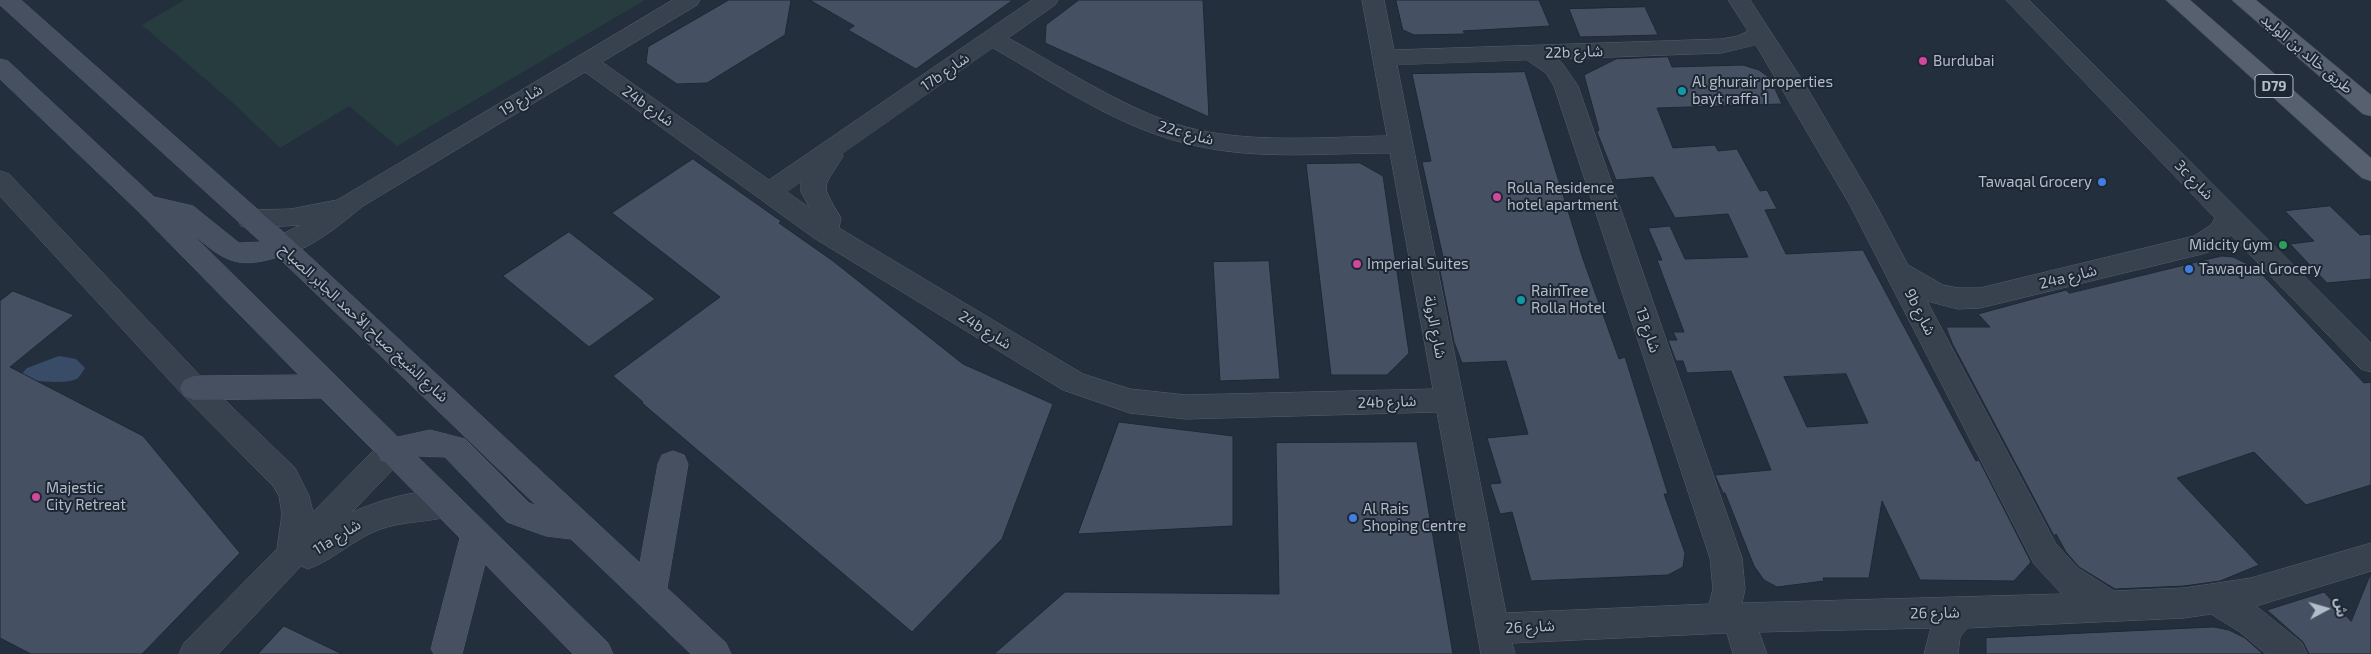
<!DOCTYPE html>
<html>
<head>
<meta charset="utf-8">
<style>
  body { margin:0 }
  #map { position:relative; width:2371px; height:654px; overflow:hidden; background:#242f3e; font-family:"Exo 2","Noto Sans Arabic",sans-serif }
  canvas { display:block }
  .north { position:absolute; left:2301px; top:584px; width:50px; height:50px; -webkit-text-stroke:4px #1d2633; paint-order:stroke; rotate:84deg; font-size:14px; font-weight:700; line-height:20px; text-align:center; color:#b4bcc9 }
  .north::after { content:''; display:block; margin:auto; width:18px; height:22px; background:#b4bcc9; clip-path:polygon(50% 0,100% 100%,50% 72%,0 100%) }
</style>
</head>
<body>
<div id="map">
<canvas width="2371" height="654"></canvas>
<div class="north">ش</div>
</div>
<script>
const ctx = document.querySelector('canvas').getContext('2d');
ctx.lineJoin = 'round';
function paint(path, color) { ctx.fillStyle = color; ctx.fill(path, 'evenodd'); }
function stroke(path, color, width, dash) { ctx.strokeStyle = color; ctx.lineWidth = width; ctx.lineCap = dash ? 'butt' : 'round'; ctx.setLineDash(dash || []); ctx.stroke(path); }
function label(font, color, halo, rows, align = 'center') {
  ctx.font = font + ' "Exo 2","Noto Sans Arabic",sans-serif'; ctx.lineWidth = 4; ctx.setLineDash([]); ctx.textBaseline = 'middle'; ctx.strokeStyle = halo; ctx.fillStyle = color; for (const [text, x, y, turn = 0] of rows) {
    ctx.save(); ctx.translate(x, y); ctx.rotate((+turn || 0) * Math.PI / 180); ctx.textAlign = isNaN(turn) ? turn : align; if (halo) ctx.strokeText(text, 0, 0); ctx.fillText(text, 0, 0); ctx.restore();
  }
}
paint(new Path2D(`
  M 184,0 L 645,0 L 397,146 L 349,106 L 280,148 L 232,102 L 142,25 Z`), '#263c3f');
paint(new Path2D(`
  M 59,356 L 76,359 L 85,368 C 83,371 80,376 78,378 C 70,385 29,381 18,378 L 27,368 Z`), '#394c67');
const building = new Path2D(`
  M 729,0 L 791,0 L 785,35 L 707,83 L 677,84 L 646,63 L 648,47 Z
  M 810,0 L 1013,0 L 916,69 L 848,30 L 854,26 Z
  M 1079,0 L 1203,0 L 1209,117 L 1045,43 L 1046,25 Z
  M 1396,0 L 1539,0 L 1550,26 L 1463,31 L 1465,34 L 1414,35 L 1403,30 Z
  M 1645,7 L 1658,35 L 1580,37 L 1569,9 Z
  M 1668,57 L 1672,67 L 1743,65 L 1759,70 L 1770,78 L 1782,104 L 1657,108 L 1673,148 L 1715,145 L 1718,151 L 1737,149 L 1760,191 L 1767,190 L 1777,209 L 1765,210 L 1786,254 L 1863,250 L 1976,461 L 1979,460 L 2031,562 L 2014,581 L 1920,580 L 1882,501 L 1869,578 L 1823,578 L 1824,581 L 1777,587 L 1764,580 L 1754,566 L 1725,493 L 1723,493 L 1715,475 L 1771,470 L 1731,371 L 1687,373 L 1683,361 L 1676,361 L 1668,340 L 1677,340 L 1673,332 L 1684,332 L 1657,260 L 1662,260 L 1648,228 L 1670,226 L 1685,259 L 1748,257 L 1728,214 L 1675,218 L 1653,177 L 1616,180 L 1597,132 L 1599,130 L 1584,75 L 1616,59 ZM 1846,374 L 1868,423 L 1807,427 L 1784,377 Z
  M 1525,72 L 1583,259 L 1619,359 L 1625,357 L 1668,494 L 1664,494 L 1685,553 L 1683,567 L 1668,575 L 1531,581 L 1512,512 L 1500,514 L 1490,484 L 1501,483 L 1487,438 L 1528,434 L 1506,361 L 1462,363 L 1454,342 L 1439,266 L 1445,266 L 1422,162 L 1431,161 L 1412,74 Z
  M 693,159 L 781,221 L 779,223 L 833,261 L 963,364 L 1053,404 L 1002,539 L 912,632 L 642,403 L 643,402 L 613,376 L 720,297 L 612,213 Z
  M 1360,163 L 1383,176 L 1409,353 L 1387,375 L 1331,375 L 1306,164 Z
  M 2330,206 L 2360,235 L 2371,234 L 2371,279 L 2327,283 L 2290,244 L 2314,241 L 2285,211 Z
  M 569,232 L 655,299 L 589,347 L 503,276 Z
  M 2222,256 L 2233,257 L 2256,268 L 2364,383 L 2371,382 L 2371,485 L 2306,505 L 2254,452 L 2177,478 L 2259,565 L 2220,581 L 2184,586 L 2115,589 L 2079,567 L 2066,552 L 2056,534 L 2054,536 L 1952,343 L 1946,327 L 1990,327 L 1978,314 L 2066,290 L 2069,293 Z
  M 1269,261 L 1280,379 L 1220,381 L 1213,262 Z
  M 13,291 L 74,315 L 10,367 L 143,436 L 240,553 L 142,654 L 31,654 L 0,638 L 0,301 Z
  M 1119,422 L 1233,436 L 1233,526 L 1078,534 Z
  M 1417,442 L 1453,654 L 994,654 L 1065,592 L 1279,594 L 1276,443 Z
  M 2371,573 L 2371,654 L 2309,654 L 2303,642 L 2267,610 L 2324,592 L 2351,621 Z
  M 284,626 L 342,654 L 258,654 Z
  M 2214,627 L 2229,630 L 2245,638 L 2263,654 L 1986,654 L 1986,638 Z`);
paint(building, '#455162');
stroke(building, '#1f2835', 1);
const minor = new Path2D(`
  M 673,0 L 700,0 L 697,5 L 602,62 L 769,180 L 1032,0 L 1058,0 L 1055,5 L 1008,38 C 1066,69 1134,116 1198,130 C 1259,143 1325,137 1387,136 L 1362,0 L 1384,0 L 1394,50 L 1721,39 L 1738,36 L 1748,31 L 1728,0 L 1750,0 L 1806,86 L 1876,205 L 1908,265 L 1943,285 L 1958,288 L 1980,288 L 2194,236 L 2211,225 L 2215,218 L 2006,0 L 2029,0 L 2371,343 L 2371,372 L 2361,369 L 2231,235 L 2211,251 L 2202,254 L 1980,308 L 1958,309 L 1927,301 L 2056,544 L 2078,568 L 2114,591 L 2184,588 L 2251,578 L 2371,543 L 2371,571 L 2256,606 L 2302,643 L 2307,654 L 2266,654 L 2240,632 L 2211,614 L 2184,618 L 1967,628 L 1960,637 L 1958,654 L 1924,654 L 1931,628 L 1759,632 L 1767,654 L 1733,654 L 1727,633 L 1512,643 L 1515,654 L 1481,654 L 1437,412 L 1186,419 L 1130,413 L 1063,390 L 814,238 L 585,72 L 363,206 C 343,222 299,261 273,253 L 269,246 L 273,239 L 300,225 L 250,228 L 241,226 L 237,219 L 241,212 L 250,210 L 291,209 L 337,200 ZM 1756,45 L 1850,205 L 2034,564 L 2062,594 L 1742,603 L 1745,589 L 1742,558 L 1578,86 L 1562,63 L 1557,59 L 1721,53 ZM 993,48 C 1058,85 1123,131 1197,146 C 1260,160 1326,153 1390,153 L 1433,389 L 1186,395 L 1130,389 L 1083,374 L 839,228 L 841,218 C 819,181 823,190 843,156 L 842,154 ZM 1527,60 L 1546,73 L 1554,86 L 1710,558 L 1713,589 L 1709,604 L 1506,613 L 1397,65 ZM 801,182 L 801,192 L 810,208 L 787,192 Z
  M 0,171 L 9,174 L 204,380 L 295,468 L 309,496 L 313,512 L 381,443 L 391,440 L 401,443 L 406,452 L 401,461 L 352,512 C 382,500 425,484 457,496 L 461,505 L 457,514 C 432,523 404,520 378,530 C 353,540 333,560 308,569 L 301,566 L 218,654 L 179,654 L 184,643 L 277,549 L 282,514 L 279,496 L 273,486 L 184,396 L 0,196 Z`);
const secondary = new Path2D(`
  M 0,0 L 21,0 L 291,239 L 640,563 L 658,464 L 662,455 L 673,451 L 684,455 L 688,464 L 667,588 L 726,643 L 731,654 L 691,654 L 571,539 L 546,536 L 507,522 L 445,457 L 417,456 L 608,643 L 613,654 L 573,654 L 485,564 L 462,654 L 434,654 L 431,649 L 460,538 L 385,462 L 381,461 L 378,455 L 321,398 L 194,400 L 184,396 L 180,388 L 184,380 L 194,376 L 299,375 L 137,210 L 0,79 L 0,59 L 8,61 L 154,197 L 193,206 L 239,243 L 261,242 L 0,5 ZM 189,231 C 222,258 233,271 278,257 L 537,506 L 529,503 L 465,439 L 430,430 L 398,437 Z`);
const primary = new Path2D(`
  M 2166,0 L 2190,0 L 2371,158 L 2371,181 L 2362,178 Z
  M 2232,0 L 2256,0 L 2371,95 L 2371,116 L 2363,114 Z`);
stroke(minor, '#565f6c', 1);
stroke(secondary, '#565f6c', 1);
stroke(primary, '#414a57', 1);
paint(minor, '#38414e');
paint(secondary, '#465061');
paint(primary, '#56606e');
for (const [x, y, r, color] of [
  [1923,61,5,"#d1479c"],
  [1682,91,5,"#0f9aa8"],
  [2102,182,5,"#3f7fe0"],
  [1497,197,5,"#d1479c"],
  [2283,245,5,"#2e9e5b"],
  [1357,264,5,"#d1479c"],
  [2189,269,5,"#3f7fe0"],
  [1521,300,5,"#0f9aa8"],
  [36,497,5,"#d1479c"],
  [1353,518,5,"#3f7fe0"]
]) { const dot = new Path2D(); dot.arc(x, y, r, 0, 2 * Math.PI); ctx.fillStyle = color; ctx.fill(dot); stroke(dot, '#1d2633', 2); }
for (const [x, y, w] of [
  [2274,86,38]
]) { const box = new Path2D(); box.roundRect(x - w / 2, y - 11.5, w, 23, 4); ctx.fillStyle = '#1d2633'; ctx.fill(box); stroke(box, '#b4bcc9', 1); }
label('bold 14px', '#b4bcc9', null, [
  ["D79",2274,86]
]);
label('15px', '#b4bcc9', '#1d2633', [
  ["22b شارع",1574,52,-2],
  ["طريق خالد بن الوليد",2307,54,40],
  ["17b شارع",945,72,-35],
  ["شارع 19",521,100,-31],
  ["24b شارع",648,106,35],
  ["22c شارع",1186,133,15],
  ["3c شارع",2194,180,46],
  ["24a شارع",2068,277,-14],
  ["9b شارع",1920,312,63],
  ["شارع الشيخ صباح الأحمد الجابر الصباح",364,323,43],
  ["شارع الرولة",1435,327,79],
  ["24b شارع",985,330,32],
  ["شارع 13",1648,330,71],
  ["24b شارع",1387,402,-2],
  ["11a شارع",337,537,-32],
  ["شارع 26",1935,613,-1],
  ["شارع 26",1530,627,-3]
]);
label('15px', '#b4bcc9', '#1d2633', [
  ["Burdubai",1933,61],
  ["Al ghurair properties",1692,82],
  ["bayt raffa 1",1692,99],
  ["Tawaqal Grocery",2092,182,"right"],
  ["Rolla Residence",1507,188],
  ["hotel apartment",1507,205],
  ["Midcity Gym",2273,245,"right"],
  ["Imperial Suites",1367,264],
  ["Tawaqual Grocery",2199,269],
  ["RainTree",1531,291],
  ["Rolla Hotel",1531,308],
  ["Majestic",46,488],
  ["City Retreat",46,505],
  ["Al Rais",1363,509],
  ["Shoping Centre",1363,526]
], 'left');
</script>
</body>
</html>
